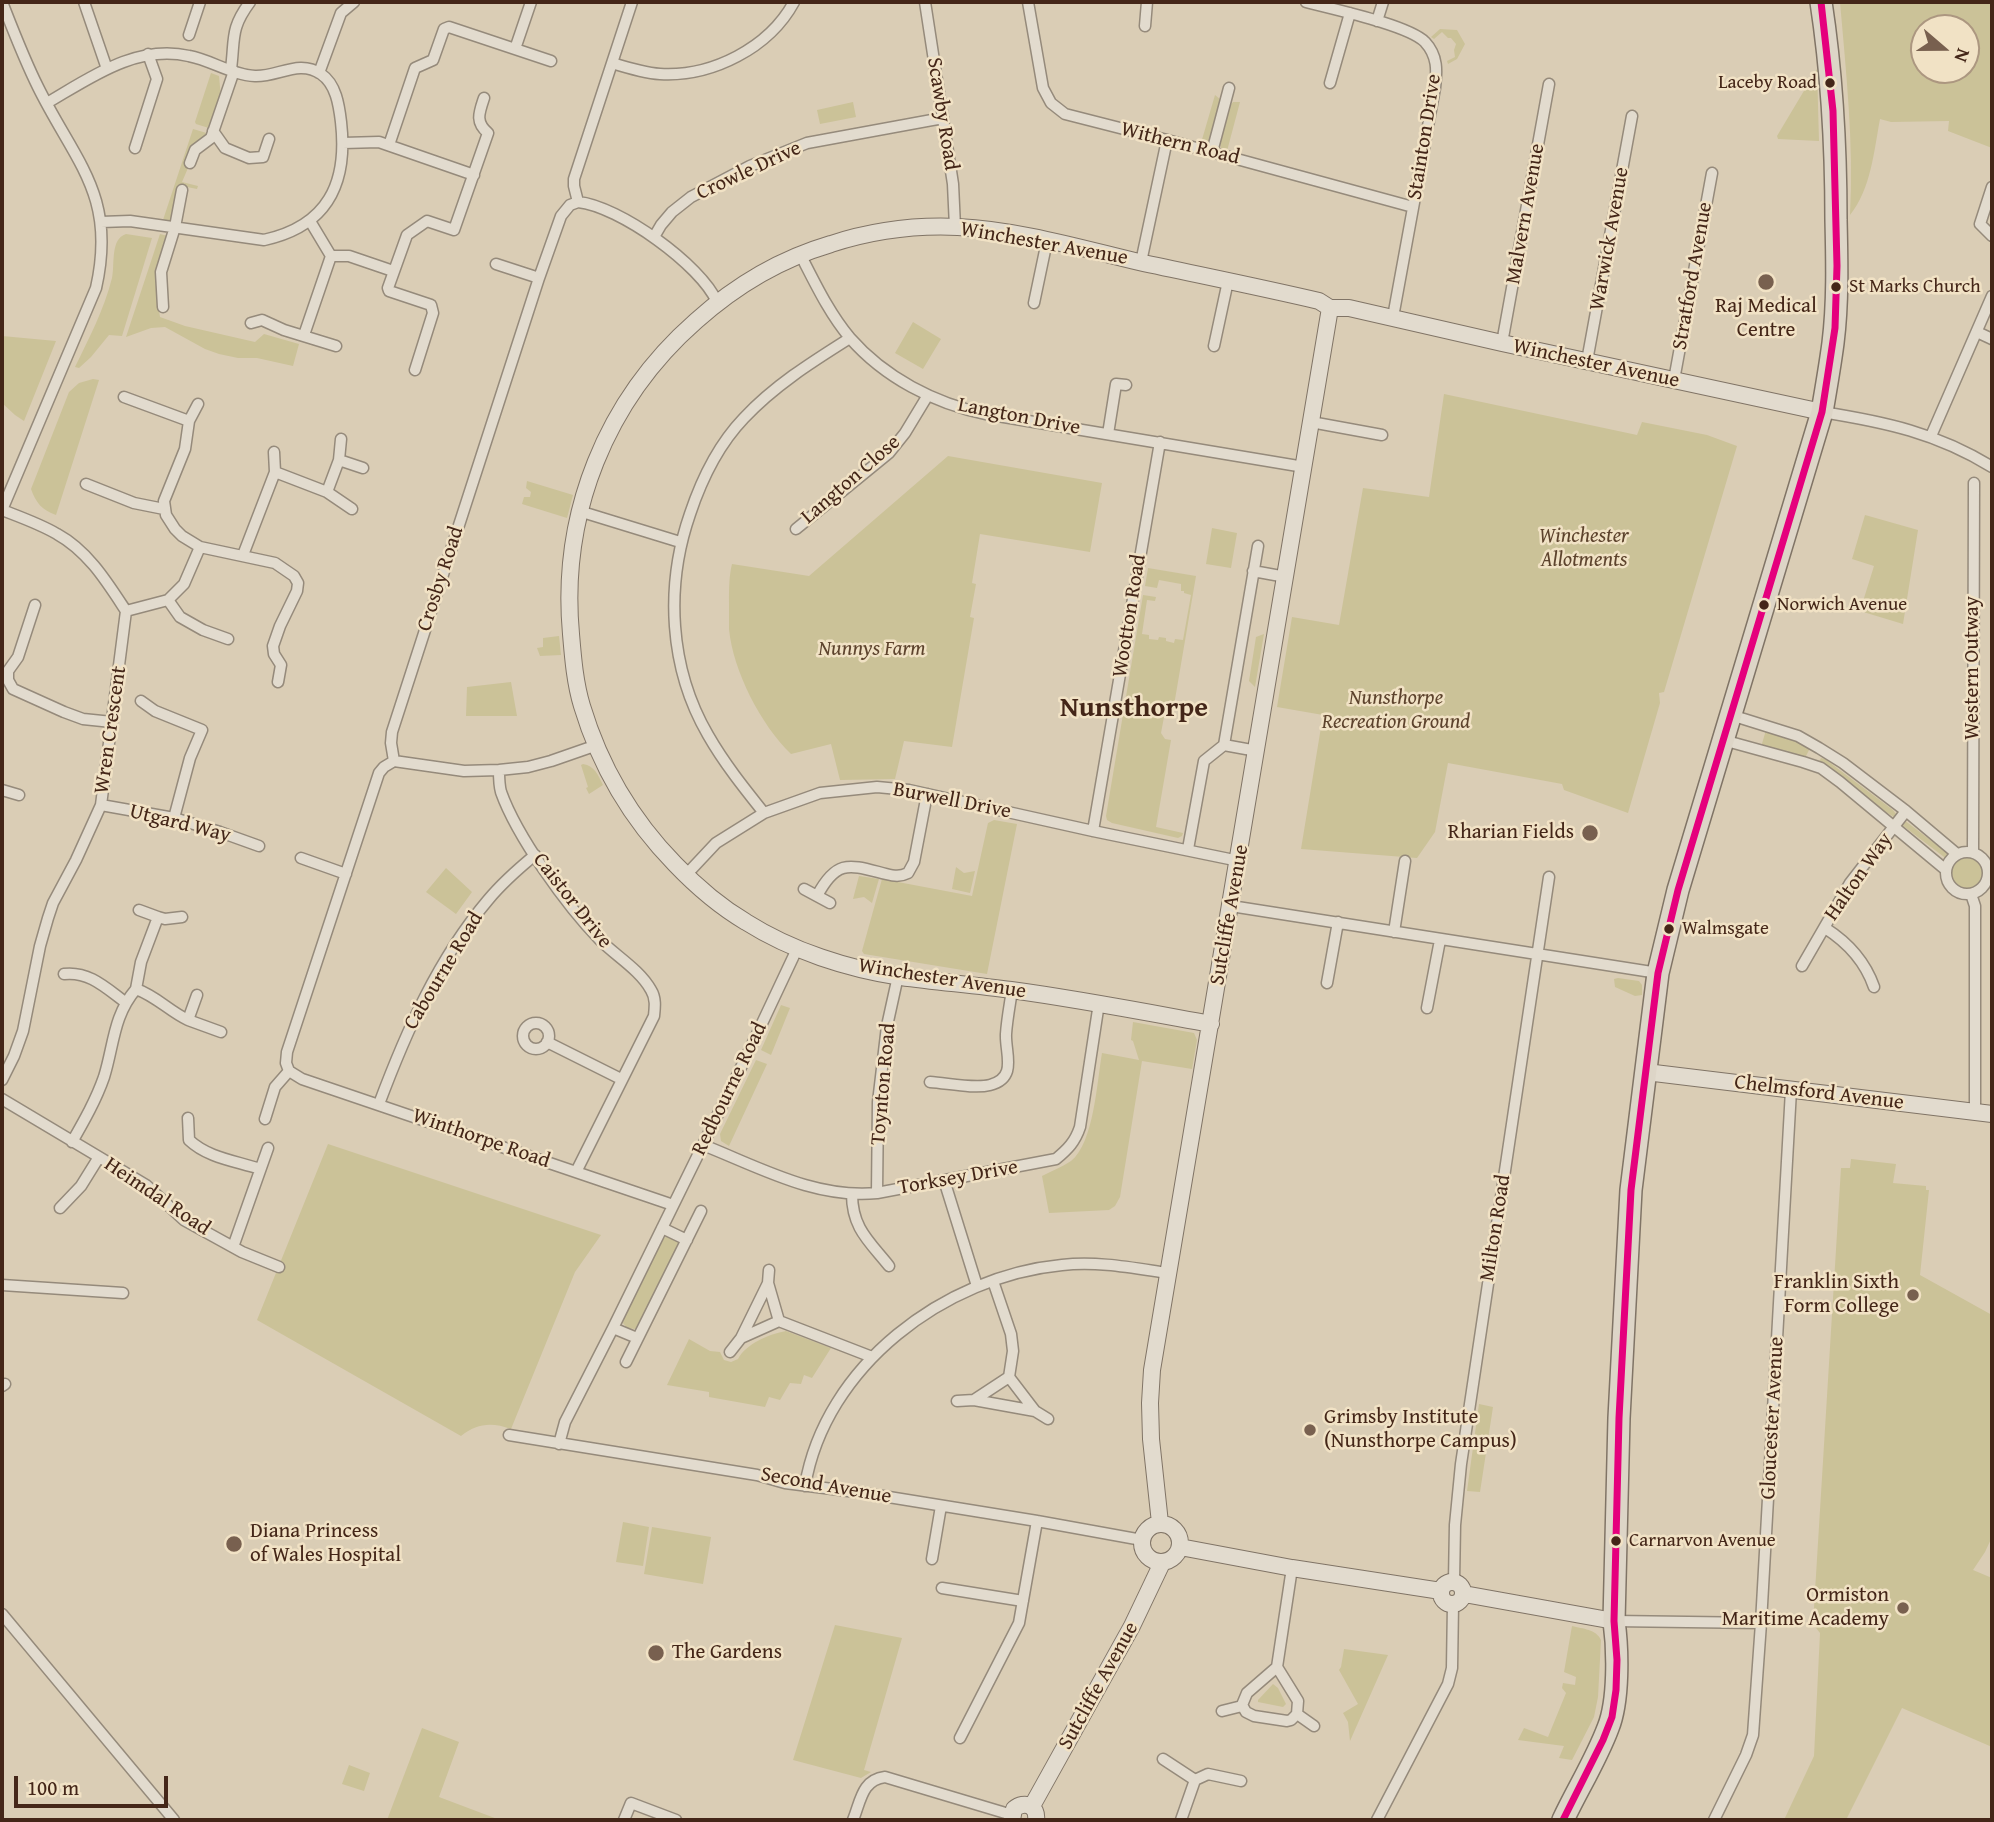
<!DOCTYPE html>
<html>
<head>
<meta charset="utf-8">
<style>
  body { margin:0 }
  #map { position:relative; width:1994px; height:1822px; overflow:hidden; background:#dacdb5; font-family:"Gentium Book Plus",serif }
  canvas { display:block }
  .frame { position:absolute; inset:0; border:4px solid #442618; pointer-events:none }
  .north { position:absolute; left:1910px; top:14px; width:70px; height:70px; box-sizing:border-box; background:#f1e2c5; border:2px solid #ac9780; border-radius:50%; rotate:110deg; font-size:19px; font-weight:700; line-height:28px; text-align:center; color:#442618 }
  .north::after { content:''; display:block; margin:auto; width:24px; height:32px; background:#78604f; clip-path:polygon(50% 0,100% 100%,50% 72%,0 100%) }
  .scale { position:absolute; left:14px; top:1776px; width:154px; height:32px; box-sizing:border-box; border:4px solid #442618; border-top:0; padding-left:9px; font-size:21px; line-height:24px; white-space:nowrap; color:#442618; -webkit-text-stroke:5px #f1e2c5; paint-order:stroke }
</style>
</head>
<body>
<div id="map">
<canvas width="1994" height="1822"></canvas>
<div class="frame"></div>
<div class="north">N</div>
<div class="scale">100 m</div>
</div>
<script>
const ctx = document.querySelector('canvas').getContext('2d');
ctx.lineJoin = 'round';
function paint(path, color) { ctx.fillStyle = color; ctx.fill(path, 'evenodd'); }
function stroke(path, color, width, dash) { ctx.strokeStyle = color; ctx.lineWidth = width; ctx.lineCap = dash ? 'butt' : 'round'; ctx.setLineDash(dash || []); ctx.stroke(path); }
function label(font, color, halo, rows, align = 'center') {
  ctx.font = font + ' "Gentium Book Plus",serif'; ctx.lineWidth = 5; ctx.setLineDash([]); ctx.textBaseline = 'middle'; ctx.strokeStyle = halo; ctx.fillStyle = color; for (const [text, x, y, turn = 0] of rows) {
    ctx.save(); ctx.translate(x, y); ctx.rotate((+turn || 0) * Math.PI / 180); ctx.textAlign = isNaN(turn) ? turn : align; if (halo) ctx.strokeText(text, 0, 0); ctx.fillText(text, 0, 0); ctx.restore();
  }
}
paint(new Path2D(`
  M 1840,2 L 1992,2 L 1992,148 L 1948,131 L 1949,121 L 1891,122 L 1880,119 C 1874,151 1871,189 1850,215 C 1854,144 1846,72 1840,2 ZM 1966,28 L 1966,70 L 1924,70 L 1924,28 Z
  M 1440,29 L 1457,30 L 1465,44 L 1457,59 L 1448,64 L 1447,61 L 1455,57 L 1454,50 L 1456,44 L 1451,38 L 1448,38 L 1442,32 L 1434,39 L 1431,37 Z
  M 1817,69 L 1819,141 L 1778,139 L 1777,136 Z
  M 211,73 L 219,76 L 221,98 L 212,129 L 196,124 L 195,122 Z
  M 1215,95 L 1220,99 L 1221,103 L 1210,144 L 1208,145 L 1201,143 Z
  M 853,102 L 856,117 L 820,124 L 817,110 Z
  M 1233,102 L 1240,102 L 1227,151 L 1221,149 C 1218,137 1224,111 1233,102 Z
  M 193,129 L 210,134 L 190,154 L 188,168 L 182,182 L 198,186 L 197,189 L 182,186 L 174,223 L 163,220 Z
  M 126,234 L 152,238 L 122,336 L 109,335 L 91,357 L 79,368 L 75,367 C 89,338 104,310 112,278 C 115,264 110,239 126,234 Z
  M 160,234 L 168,236 C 160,265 155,286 160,317 L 185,326 L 255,342 L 264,334 L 299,344 L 293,366 L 257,358 L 238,358 L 219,354 L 205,349 L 165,327 L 151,328 L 126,337 Z
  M 913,322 L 941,339 L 923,369 L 895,353 Z
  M 2,336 L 56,341 L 24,421 L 15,415 L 2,403 Z
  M 93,379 L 99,380 L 56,515 C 42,510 36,503 31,489 L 69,392 L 79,383 Z
  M 1444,394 L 1637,435 L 1642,422 L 1707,435 L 1737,446 L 1664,692 L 1659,693 L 1660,703 L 1628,813 L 1564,790 L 1562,784 L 1448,763 L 1435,832 L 1417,858 L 1301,849 L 1323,715 L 1277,707 L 1292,617 L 1339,625 L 1363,488 L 1429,497 Z
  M 948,456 L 1102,483 L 1090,552 L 980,534 L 972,583 L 976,584 L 970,617 L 974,618 L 952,747 L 904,741 L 895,779 L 840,780 L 831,744 L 791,754 C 761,725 733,671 729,629 C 729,620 729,611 729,602 C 729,589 729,576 732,564 L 809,576 Z
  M 527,481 L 573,495 L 567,518 L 522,504 L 524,497 L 530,497 L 531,492 L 526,488 Z
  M 1865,515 L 1918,530 L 1903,624 L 1860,611 L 1874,566 L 1852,559 Z
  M 1212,528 L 1237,533 L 1231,568 L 1206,564 Z
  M 1148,568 L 1196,576 L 1172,717 L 1164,717 L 1161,733 L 1165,739 L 1171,740 L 1156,827 L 1183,833 L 1182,836 L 1178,838 L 1112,823 L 1107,820 L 1106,816 L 1143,595 L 1156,597 L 1155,601 L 1147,600 L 1142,634 L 1149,635 L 1149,639 L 1158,640 L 1159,637 L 1166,638 L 1166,641 L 1174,643 L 1175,639 L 1183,640 L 1191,595 L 1184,593 L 1184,591 L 1181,591 L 1181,584 L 1159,580 L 1157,588 L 1145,586 Z
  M 1264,634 L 1255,687 L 1249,681 L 1256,637 Z
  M 559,636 L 561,655 L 540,656 L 537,648 L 543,647 L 543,638 Z
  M 511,682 L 517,716 L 466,716 L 467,687 Z
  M 1766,730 L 1797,740 L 1810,748 L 1805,758 L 1761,747 Z
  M 1821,758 L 1825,759 L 1893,810 L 1896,814 L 1894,817 L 1876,806 L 1819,762 Z
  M 583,764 C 595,766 598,775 603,785 L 589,794 L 586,788 L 588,787 L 581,765 Z
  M 994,820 L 1017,824 L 987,974 L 864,954 L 862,951 L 882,879 L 972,896 L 988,823 Z
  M 1904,820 L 1950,855 L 1948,860 L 1902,825 L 1900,822 Z
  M1950 873a17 17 0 1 1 34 0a17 17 0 1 1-34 0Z
  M 956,867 L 964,873 L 975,871 L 970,893 L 952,889 Z
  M 446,868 L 472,892 L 456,914 L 426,892 Z
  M 859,876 L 879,879 L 872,903 L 864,897 L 853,899 Z
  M 1618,978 L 1639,981 L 1642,985 L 1642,995 L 1635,996 L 1615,987 L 1614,979 Z
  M 781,1005 L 790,1008 L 771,1055 L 761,1050 Z
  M 1133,1022 L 1194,1033 L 1197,1040 L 1192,1069 L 1142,1061 L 1120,1197 L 1115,1206 L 1109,1210 L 1049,1213 L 1042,1176 C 1051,1171 1062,1167 1071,1161 C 1094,1143 1097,1081 1102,1053 L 1139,1060 L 1133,1041 L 1131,1040 Z
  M 756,1060 L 767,1064 L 729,1146 L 721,1141 L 720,1134 Z
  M 328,1144 L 601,1235 L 575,1272 L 511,1429 C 492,1422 477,1423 461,1436 L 257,1320 Z
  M 1851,1159 L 1896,1164 L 1893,1183 L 1926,1186 L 1926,1190 L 1929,1190 L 1920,1275 L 1992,1315 L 1992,1537 L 1985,1552 L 1973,1570 L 1992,1578 L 1992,1747 L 1902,1708 L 1846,1820 L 1784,1820 L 1814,1756 L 1820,1633 L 1813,1624 L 1841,1168 L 1850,1168 Z
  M 667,1236 L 678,1241 L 679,1245 L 639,1327 L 635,1329 L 627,1328 L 623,1323 L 624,1317 L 663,1239 Z
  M 786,1331 L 831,1348 L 812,1378 L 804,1375 L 801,1384 L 790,1383 L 780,1400 L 769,1397 L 765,1407 L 709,1397 L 709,1392 L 667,1385 L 689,1339 L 710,1351 L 720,1352 L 724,1360 L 731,1362 L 738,1359 C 746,1344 769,1334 786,1331 Z
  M 1479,1404 L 1493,1407 L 1480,1492 L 1467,1491 Z
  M 623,1522 L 649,1527 L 643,1566 L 616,1562 Z
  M 652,1527 L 711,1537 L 703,1584 L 644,1574 Z
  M 835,1625 L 902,1638 L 864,1770 L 871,1772 L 861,1778 L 793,1760 Z
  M 1572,1626 C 1583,1629 1596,1629 1601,1640 L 1598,1697 L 1594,1717 L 1572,1760 L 1559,1758 L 1564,1746 L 1518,1740 L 1524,1728 L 1548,1737 L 1566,1693 L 1562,1688 L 1563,1683 L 1575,1685 L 1576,1677 L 1564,1672 Z
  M 1344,1649 L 1388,1655 L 1350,1741 L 1348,1722 L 1343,1713 L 1358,1704 L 1339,1670 L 1341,1667 Z
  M 1273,1684 L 1278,1688 L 1286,1704 L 1283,1707 L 1258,1702 L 1258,1700 Z
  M 422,1728 L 459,1742 L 439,1797 L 500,1820 L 387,1820 Z
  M 349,1765 L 370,1773 L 364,1791 L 342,1784 Z`), '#cbc298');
const street = new Path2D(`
  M 84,2 L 107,69
  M 925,2 L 953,184 L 955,227
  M 1028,2 L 1043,88 L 1051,103 L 1065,114 L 1167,140 L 1413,207
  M 1306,2 C 1332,9 1408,25 1425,42 C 1438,56 1437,71 1435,88 L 1393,317
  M 1377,21 L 1383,2
  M 1145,26 L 1147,2
  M 189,35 L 200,2
  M 515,49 L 531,2
  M 612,63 C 628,68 644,73 660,74 C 712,77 769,48 794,2
  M 231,69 C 235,38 230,29 250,2
  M 319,73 L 341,13 L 354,2
  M 1330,83 L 1350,13
  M 47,103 C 90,78 136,44 189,56 C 211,60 232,75 255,76 C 278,77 299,59 321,74 C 336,84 339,105 341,122 C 348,183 328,226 264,240 L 130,221 L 101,222
  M 213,131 L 225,148 L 249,158 L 263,157 L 269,139
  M 343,143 L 379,142 L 474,175
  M 389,145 L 415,68 L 433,60 L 444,29 L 449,27 L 551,61
  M 135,148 L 157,79 L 148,54
  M 1212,152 L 1229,88
  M 190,163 L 195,150 L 211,138 L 234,71
  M 1992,187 L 1980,224 L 1992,236
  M 578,202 C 619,206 701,265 717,302
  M 310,221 L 331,256
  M 654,237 L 661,225 L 672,212 L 691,197 L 750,166 L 807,143 L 943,118
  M 800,254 C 815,283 829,313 850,338 C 884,377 935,404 986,414 L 1304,467
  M 331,256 L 349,256 L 393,271
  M 1141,262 L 1167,140
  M 496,264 L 539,278
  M 1034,303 L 1047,241
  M 163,307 L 161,272 L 175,227 L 182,190
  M 251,323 L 262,320 L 284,330 L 336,346
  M 1977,332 L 1992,339
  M 304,335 L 331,256
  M 1502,343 L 1549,84
  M 1214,346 L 1228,281
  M 1587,361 L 1632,116
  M 415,370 L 433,313 L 431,305 L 389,291 L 388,288 L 407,235 L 427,221 L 454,230 L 488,133 C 475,122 479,113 484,98
  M 1674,380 L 1712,173
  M 124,397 L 189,421
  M 198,404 L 189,421 L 185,449 L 164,501 L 166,515 L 175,529 L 182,536 L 200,547 L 275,563 L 294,576 L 298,583 L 297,591 L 280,626 L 273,646 L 274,654 L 281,665 L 278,682
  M 1822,412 C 1885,422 1937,433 1992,467
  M 1311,422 L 1382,435
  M 1108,434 L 1116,384 L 1126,385
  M 1931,436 L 1992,296
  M 339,460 L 363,468
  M 275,472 L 327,492 L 339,460 L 341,439
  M 86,484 L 134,503 L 164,509
  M 327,492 L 352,509
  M 2,510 L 96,288 C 117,195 75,162 38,87 C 24,59 13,30 2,2
  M 579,511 L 680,542
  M 796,529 L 889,453 L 905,433 L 928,395
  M 243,555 L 275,472 L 274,452
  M 1253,571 L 1286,577
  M 168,600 L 180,617 L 203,630 L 228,639
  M 35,605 L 18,657 L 8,671 L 8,680 L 13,689 L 64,712 L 83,719 L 112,722
  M 126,611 L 168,600 L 184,584 L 200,547
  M 141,701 L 155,711 L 202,730 L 190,758 L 174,818
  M 1731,715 L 1798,736 L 1819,748 L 1843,763 L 1906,811 L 1957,854
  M 1723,740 L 1803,762 L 1821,768 L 1840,782 L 1946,870
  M 1224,745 L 1257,751
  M 394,761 L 464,771 L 499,770 L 528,767 L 551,761 L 597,745
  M 499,770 C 499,778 499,785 501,792 C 517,837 567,906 600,940 C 616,956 640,970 651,990 C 656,998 655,1007 654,1016 L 576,1172
  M 2,790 L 19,795
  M 101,805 L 174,818 L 220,832 L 259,846
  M 764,813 C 744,788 724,763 708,735 C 669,668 665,586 690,514 C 701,481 719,444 744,418 C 775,385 812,362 850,338
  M 1093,831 L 1160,442
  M 1188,849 L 1204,761 L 1224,745 L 1258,546
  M1946 873a21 21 0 1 1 42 0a21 21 0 1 1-42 0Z
  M 1973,853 L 1974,483
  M 301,858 L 346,874
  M 686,875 L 716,843 L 764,813 L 820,793 L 877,787 L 909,790 L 1093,831 L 1239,861
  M 804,889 L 830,903
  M 1971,894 L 1975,906 L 1975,1112
  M 817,896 C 837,858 850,865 886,874 C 894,876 900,877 908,873 L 914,862 L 927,794
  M 1231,906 L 1658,973
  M 158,917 L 165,919 L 182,917
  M 1825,928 C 1847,942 1865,961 1874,987
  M 1394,932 L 1405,861
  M 1802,966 L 1850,883 L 1906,811
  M 64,974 C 89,971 106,988 125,1002
  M 1327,983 L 1338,922
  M 136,989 L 141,962 L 158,917 L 139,910
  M 1427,1008 L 1440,940
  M 188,1020 L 221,1032
  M523 1036a13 13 0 1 1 26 0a13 13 0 1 1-26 0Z
  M 547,1042 L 621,1079
  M 289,1071 L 302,1079 L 673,1205
  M 2,1080 L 14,1056 L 23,1031 L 40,946 L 48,918 L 53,903 L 76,860 L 101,805 L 126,611 C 107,582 88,551 57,534 C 40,524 20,517 2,510
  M 930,1082 C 947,1083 974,1089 990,1085 C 1018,1078 1005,1053 1006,1034 C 1007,1019 1010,1004 1012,990
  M 2,1099 L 146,1185 L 184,1220 L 242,1252 L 279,1267
  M 379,1104 C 406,1032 438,959 488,900 C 502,883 518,869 535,855
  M 188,1118 L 189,1140 C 208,1158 236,1161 260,1169
  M 265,1119 L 275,1087 L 289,1071 L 286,1063 L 287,1052 L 379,773 L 384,767 L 394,761 L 391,743 L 392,732 L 539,278 L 561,216 L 570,205 L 578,202 L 574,186 L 574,179 L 632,2
  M 72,1142 C 84,1121 96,1100 104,1077 C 114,1045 113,1016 136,989 C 156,996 169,1011 188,1020 L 197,995
  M 703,1145 C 759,1167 815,1199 877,1193 L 1056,1159 C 1068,1149 1075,1142 1080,1127 L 1099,1003
  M 944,1180 L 977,1286
  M 877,1193 L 878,1102 L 887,1026 L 898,976
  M 852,1194 C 852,1228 869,1241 889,1266
  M 60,1208 L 81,1186 L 99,1157
  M 662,1228 L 687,1240
  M 233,1247 L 268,1148
  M 993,1281 L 1011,1334 L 1013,1351 L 1009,1377 L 1035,1411 L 1048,1419
  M 768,1283 L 779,1321
  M 2,1285 L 123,1293
  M 613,1328 L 637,1338
  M 741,1338 L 768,1283 L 769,1270
  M 730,1352 L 741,1338 L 779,1321 L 872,1357
  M 626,1362 L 701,1211
  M 2,1386 L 5,1384
  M 974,1400 L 1009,1377
  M 957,1401 L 974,1400 L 1035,1411
  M 509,1435 L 757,1475 L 785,1483 L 864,1493 L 1037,1521 L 1142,1540
  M 559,1444 L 565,1422 L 613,1328 L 749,1051 L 797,949
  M 805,1486 C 825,1366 945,1276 1062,1265 C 1098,1261 1133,1268 1168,1273
  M 932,1559 L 941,1506
  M 1454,1581 L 1455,1525 L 1461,1464 L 1549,877
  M 942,1588 L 1023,1601
  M 2,1614 L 174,1820
  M 1614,1621 L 1761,1623
  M 1277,1667 L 1298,1701 L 1297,1714 L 1291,1720 L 1287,1721 L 1254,1716 L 1246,1712 L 1242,1705 L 1247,1693 Z
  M 1277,1667 L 1292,1568
  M 1222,1711 L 1242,1706
  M 1297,1714 L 1314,1726
  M 960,1738 L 1019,1623 L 1037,1521
  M 1163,1759 L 1195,1780 L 1208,1774 L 1241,1781
  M 624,1820 L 631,1803 L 676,1820
  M 853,1820 C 861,1800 862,1780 885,1777 L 1012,1815
  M 1181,1820 L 1195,1780
  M 1377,1820 L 1448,1684 L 1452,1668 L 1453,1604
  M 1714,1820 L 1746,1755 L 1753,1735 L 1761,1623 L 1791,1090`);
const secondary = new Path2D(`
  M 1211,1024 C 1145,1012 1078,999 1011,990 C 975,985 938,982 901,977 C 848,969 792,951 746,922 C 719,906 696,886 675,864 C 632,820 600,766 582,706 C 575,683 573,658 571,634 C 560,514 606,400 696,321 C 735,286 780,259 831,244 C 871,231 916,225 958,227 C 1019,230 1080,248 1139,262 C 1199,275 1259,287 1319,301 L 1330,308 L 1349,308 L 1502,343 L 1822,412
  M 1646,1072 L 1992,1114
  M 1160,1523 L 1151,1439 L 1150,1403 L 1152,1370 L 1330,308
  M1142 1543a19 19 0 1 1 38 0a19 19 0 1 1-38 0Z
  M 1180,1547 L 1292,1568 L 1441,1591
  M1441 1593a11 11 0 1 1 22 0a11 11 0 1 1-22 0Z
  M 1464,1594 L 1614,1621
  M 1032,1806 L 1132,1626 L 1162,1563
  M 1012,1820 L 1014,1809 C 1025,1800 1038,1806 1036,1820`);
const highway = new Path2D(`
  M 1563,1820 C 1577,1790 1596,1760 1608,1728 C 1619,1701 1618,1650 1614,1621 L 1619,1418 L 1631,1190 L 1658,973 L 1678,890 L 1822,412 C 1826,389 1830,366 1833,343 C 1838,303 1837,261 1836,220 C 1836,147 1832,74 1821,2`);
stroke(street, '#958a7b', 13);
stroke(secondary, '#807466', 18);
stroke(highway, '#807466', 24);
stroke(street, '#e2dbce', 10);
stroke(secondary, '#e2dbce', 16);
stroke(highway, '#ddd5c7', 21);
stroke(new Path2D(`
  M 1563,1820 L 1603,1740 L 1612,1717 L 1616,1690 L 1617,1660 L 1614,1621 L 1619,1418 L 1631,1190 L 1658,973 L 1678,890 L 1822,412 L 1835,328 L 1837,266 L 1833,111 L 1821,2`), '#e5007d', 7);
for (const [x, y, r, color] of [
  [1830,83,6,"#442618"],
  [1766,282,9,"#78604f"],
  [1836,287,6,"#442618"],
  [1764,605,6,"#442618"],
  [1590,833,9,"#78604f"],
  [1669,929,6,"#442618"],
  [1913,1295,7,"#78604f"],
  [1310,1430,7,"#78604f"],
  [1616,1541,6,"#442618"],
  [234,1544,9,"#78604f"],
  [1903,1608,7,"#78604f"],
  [656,1653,9,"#78604f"]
]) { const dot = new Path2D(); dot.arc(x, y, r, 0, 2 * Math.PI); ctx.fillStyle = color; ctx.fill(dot); stroke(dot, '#f1e2c5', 2.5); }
label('19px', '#442618', '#f1e2c5', [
  ["Laceby Road",1817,83,"right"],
  ["St Marks Church",1849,287],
  ["Norwich Avenue",1777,605],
  ["Walmsgate",1682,929],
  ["Carnarvon Avenue",1629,1541]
], 'left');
label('21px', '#442618', '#f1e2c5', [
  ["Scawby Road",942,114,81],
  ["Stainton Drive",1425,137,-81],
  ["Withern Road",1180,144,14],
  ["Crowle Drive",749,171,-25],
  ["Malvern Avenue",1526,214,-80],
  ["Warwick Avenue",1610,239,-80],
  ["Winchester Avenue",1044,244,10],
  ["Stratford Avenue",1693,276,-80],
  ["Winchester Avenue",1596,364,12],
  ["Langton Drive",1019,417,11],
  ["Langton Close",851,480,-41],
  ["Crosby Road",441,579,-72],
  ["Wootton Road",1130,616,-81],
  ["Western Outway",1973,668,-90],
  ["Wren Crescent",111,730,-82],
  ["Burwell Drive",952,801,11],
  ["Utgard Way",180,824,14],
  ["Halton Way",1859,877,-55],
  ["Caistor Drive",572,901,52],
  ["Sutcliffe Avenue",1230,915,-80],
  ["Cabourne Road",444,971,-59],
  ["Winchester Avenue",942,979,9],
  ["Toynton Road",884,1084,-85],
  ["Redbourne Road",730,1089,-64],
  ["Chelmsford Avenue",1819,1093,7],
  ["Winthorpe Road",481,1139,19],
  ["Torksey Drive",958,1178,-10],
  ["Heimdal Road",157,1197,34],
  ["Milton Road",1496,1228,-81],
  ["Gloucester Avenue",1773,1418,-87],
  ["Second Avenue",826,1486,10],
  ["Sutcliffe Avenue",1099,1686,-61]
]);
label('21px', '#442618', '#f1e2c5', [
  ["Raj Medical",1766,307,"center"],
  ["Centre",1766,331,"center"],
  ["Rharian Fields",1574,833],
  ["Franklin Sixth",1899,1283],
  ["Form College",1899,1307],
  ["Grimsby Institute",1324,1418,"left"],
  ["(Nunsthorpe Campus)",1324,1442,"left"],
  ["Diana Princess",250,1532,"left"],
  ["of Wales Hospital",250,1556,"left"],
  ["Ormiston",1889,1596],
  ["Maritime Academy",1889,1620],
  ["The Gardens",672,1653,"left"]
], 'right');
label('italic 21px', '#5d432d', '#f1e2c5', [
  ["Winchester",1584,537],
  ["Allotments",1584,561],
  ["Nunnys Farm",872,650],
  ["Nunsthorpe",1396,699],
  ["Recreation Ground",1396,723]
]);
label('bold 28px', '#442618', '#f1e2c5', [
  ["Nunsthorpe",1134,709]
]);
</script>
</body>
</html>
